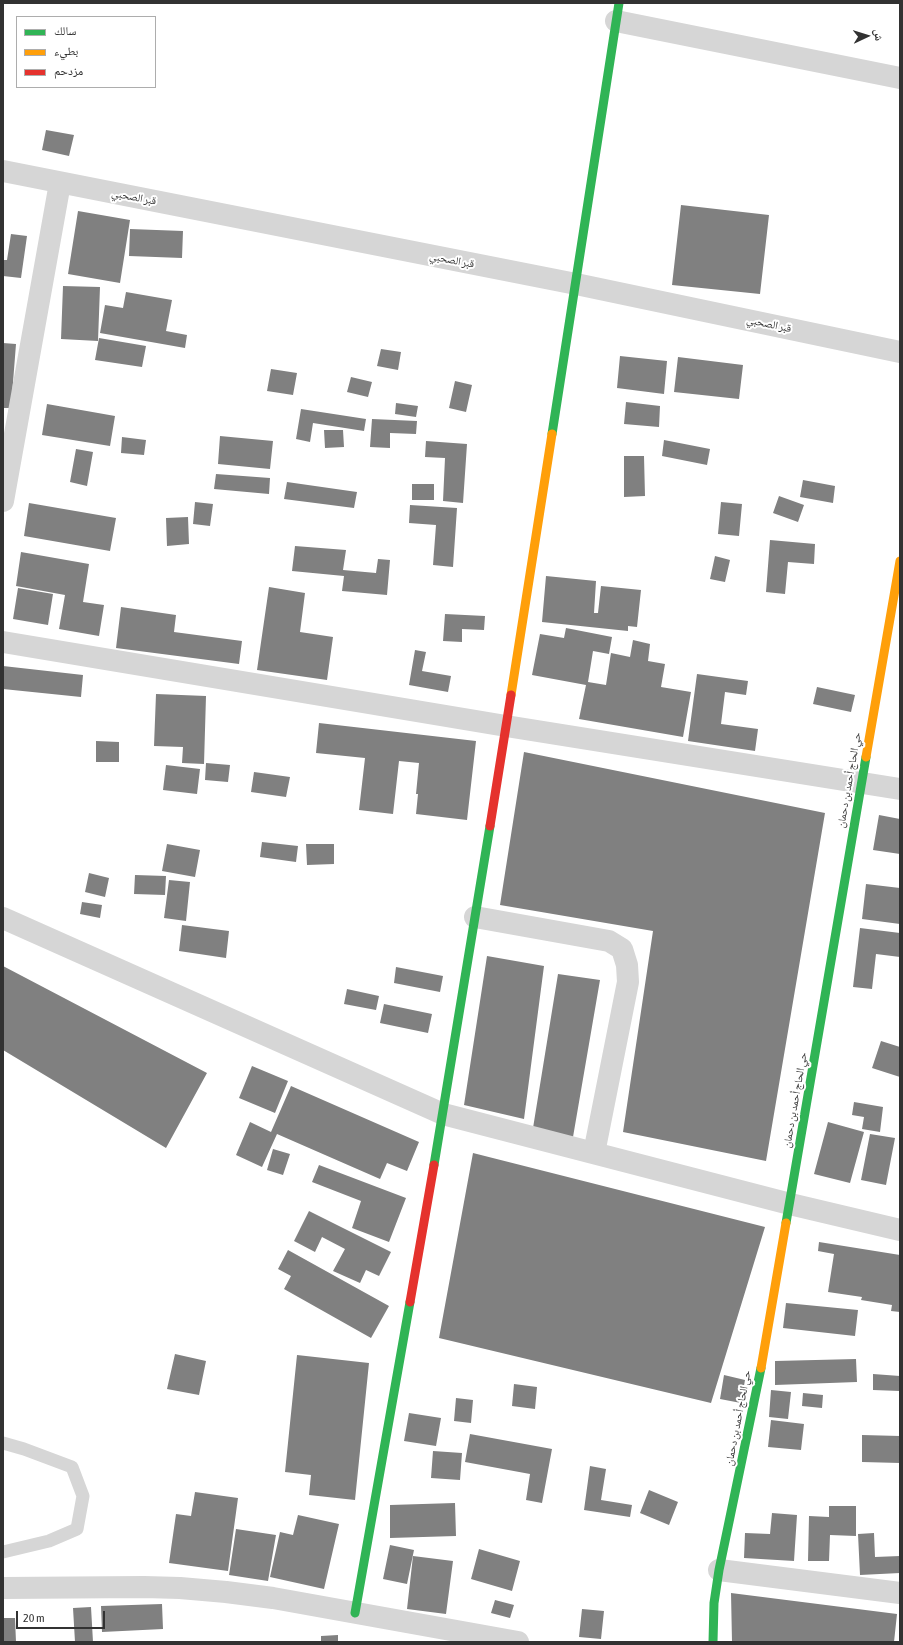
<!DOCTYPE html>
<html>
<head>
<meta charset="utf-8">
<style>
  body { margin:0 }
  #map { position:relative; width:903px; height:1645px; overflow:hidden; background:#fff; font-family:"Asap Condensed","Noto Naskh Arabic",sans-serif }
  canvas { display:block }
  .frame { position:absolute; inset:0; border:4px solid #323232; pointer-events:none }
  .legend { position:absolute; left:16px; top:16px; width:140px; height:72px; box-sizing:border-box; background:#fff; border:1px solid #adadad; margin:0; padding:5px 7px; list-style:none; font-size:12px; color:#323232 }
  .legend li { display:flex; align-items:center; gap:8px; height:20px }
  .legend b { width:20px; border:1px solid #adadad }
  .north { position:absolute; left:847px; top:16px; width:40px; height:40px; -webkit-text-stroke:3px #fff; paint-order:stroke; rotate:86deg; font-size:11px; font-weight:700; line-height:16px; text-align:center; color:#323232 }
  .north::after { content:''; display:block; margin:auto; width:14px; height:18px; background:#323232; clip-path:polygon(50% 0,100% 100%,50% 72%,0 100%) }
  .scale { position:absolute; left:16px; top:1611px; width:89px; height:18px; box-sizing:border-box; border:2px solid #323232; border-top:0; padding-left:5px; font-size:12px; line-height:14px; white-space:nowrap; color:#323232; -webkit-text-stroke:3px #fff; paint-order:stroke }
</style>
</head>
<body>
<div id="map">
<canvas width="903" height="1645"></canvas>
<div class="frame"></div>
<ul class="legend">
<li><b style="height:5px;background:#30b455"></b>سالك</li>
<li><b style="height:5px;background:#ff9f0a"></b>بطيء</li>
<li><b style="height:5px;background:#e5322d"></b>مزدحم</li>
</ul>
<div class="north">ش</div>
<div class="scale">20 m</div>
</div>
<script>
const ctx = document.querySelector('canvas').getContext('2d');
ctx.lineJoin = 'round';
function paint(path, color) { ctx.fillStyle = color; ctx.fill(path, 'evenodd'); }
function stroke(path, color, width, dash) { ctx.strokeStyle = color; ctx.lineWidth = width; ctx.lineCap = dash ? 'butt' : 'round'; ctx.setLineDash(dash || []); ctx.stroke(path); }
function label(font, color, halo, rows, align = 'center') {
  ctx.font = font + ' "Asap Condensed","Noto Naskh Arabic",sans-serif'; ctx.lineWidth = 4; ctx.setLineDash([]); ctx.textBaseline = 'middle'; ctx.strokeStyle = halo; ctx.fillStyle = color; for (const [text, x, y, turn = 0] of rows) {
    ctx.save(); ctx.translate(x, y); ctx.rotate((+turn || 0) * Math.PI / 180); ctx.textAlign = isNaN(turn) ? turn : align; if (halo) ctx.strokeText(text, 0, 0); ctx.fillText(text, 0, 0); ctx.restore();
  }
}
paint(new Path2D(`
  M 46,130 L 74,135 L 69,156 L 42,150 Z
  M 681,205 L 769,215 L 760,294 L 672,285 Z
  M 78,211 L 130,220 L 120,283 L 68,274 Z
  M 130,229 L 183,231 L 182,258 L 129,256 Z
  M 11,234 L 27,236 L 21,278 L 3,276 L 3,260 L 7,260 Z
  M 63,286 L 100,287 L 98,341 L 61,339 Z
  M 126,292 L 172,300 L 166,331 L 187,335 L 185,348 L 100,333 L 105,305 L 123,308 Z
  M 99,338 L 146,346 L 142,367 L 95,360 Z
  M 3,343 L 16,344 L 11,408 L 3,408 Z
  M 381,349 L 401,352 L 398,370 L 377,366 Z
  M 620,356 L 667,361 L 664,394 L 617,388 Z
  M 678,357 L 743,365 L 739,399 L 674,392 Z
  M 271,369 L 297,373 L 293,395 L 267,391 Z
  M 351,377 L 372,382 L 368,397 L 347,392 Z
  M 455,381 L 472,385 L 466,412 L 449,408 Z
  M 626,402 L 660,406 L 659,427 L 624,424 Z
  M 396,403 L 418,406 L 416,417 L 395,414 Z
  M 47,404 L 115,416 L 110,446 L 42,435 Z
  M 301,409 L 366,419 L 364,431 L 313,423 L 310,442 L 296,439 Z
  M 372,419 L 417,421 L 416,434 L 390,433 L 390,448 L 370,447 Z
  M 324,430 L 343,430 L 344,447 L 325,448 Z
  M 220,436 L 273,441 L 270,469 L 218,464 Z
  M 122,437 L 146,440 L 144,455 L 121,453 Z
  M 664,440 L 710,449 L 707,465 L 662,456 Z
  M 426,441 L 467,444 L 463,503 L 443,501 L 445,458 L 425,457 Z
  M 76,449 L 93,452 L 87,486 L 70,482 Z
  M 624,456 L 644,456 L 645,496 L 624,497 Z
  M 216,474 L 270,478 L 269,494 L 214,489 Z
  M 803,480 L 835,486 L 833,503 L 800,497 Z
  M 287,482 L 357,492 L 354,508 L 284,499 Z
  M 412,484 L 434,484 L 434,500 L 412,500 Z
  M 779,496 L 804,505 L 798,522 L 773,513 Z
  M 195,502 L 213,504 L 210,526 L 193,524 Z
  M 721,502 L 742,504 L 739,536 L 718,534 Z
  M 29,503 L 116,518 L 110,551 L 24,536 Z
  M 410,505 L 457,508 L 453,567 L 433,565 L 436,525 L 409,523 Z
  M 188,517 L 189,544 L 167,546 L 166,518 Z
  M 770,540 L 815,544 L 814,564 L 788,562 L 785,594 L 766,592 Z
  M 295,546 L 346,550 L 343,570 L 376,573 L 378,559 L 390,560 L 387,595 L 342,591 L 344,576 L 292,571 Z
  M 21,552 L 89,564 L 83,602 L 104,605 L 99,636 L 59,629 L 65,595 L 16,586 Z
  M 715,556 L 730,560 L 725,582 L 710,579 Z
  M 546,576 L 596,581 L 594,613 L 598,613 L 601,586 L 641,590 L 637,627 L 628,626 L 628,631 L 542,622 Z
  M 269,587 L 305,593 L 300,632 L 333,637 L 327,680 L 257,670 Z
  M 18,588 L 53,594 L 48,625 L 13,619 Z
  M 121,607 L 176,615 L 174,632 L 242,641 L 239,664 L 116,648 Z
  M 445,614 L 485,616 L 484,630 L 462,629 L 462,642 L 443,641 Z
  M 566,628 L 612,637 L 609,654 L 593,651 L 588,682 L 606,685 L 611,653 L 630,657 L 633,640 L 650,644 L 648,661 L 665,664 L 661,687 L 691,692 L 683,737 L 579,719 L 586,685 L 532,675 L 540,634 L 564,638 Z
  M 415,650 L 426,652 L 422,671 L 451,676 L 448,692 L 409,685 Z
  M 3,666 L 83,675 L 81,697 L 3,689 Z
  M 697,674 L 748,681 L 746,695 L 725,692 L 721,724 L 758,729 L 755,751 L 688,741 Z
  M 817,687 L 855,695 L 851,712 L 813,704 Z
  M 156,694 L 206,696 L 204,764 L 182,763 L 183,747 L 154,746 Z
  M 319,723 L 476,741 L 467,820 L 416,814 L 418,794 L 416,794 L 419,763 L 399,761 L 393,814 L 359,810 L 365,758 L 316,753 Z
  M 96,741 L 119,742 L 119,762 L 96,762 Z
  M 524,752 L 825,813 L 766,1161 L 623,1132 L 653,931 L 500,905 Z
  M 206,763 L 230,765 L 228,782 L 205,780 Z
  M 166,765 L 200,769 L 197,794 L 163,790 Z
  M 254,772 L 290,777 L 286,797 L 251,792 Z
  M 879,815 L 900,819 L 900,854 L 873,850 Z
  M 262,842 L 298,846 L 296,862 L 260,857 Z
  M 167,844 L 200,850 L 195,877 L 162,871 Z
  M 306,844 L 334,844 L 334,864 L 307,865 Z
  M 89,873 L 109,878 L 105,897 L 85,892 Z
  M 135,875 L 166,876 L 165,895 L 134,894 Z
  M 169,880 L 190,882 L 186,921 L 164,918 Z
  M 866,884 L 900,888 L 900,924 L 862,919 Z
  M 82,902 L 102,905 L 100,918 L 80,914 Z
  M 182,925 L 229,931 L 226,958 L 179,951 Z
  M 860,928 L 900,933 L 900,957 L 876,954 L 872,989 L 853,987 Z
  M 487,956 L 544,966 L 524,1119 L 464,1105 Z
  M 3,966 L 207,1073 L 166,1148 L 3,1050 Z
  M 396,967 L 443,976 L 440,992 L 394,983 Z
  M 558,974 L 600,980 L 573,1137 L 533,1128 Z
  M 347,989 L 379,996 L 376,1010 L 344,1004 Z
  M 384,1004 L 432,1014 L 428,1033 L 380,1023 Z
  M 881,1041 L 900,1047 L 900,1077 L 872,1068 Z
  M 252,1066 L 288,1081 L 275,1113 L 239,1098 Z
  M 291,1086 L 419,1142 L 407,1171 L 387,1163 L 380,1179 L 277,1134 L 262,1167 L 236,1155 L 250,1122 L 271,1132 Z
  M 854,1102 L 883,1107 L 880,1132 L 862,1129 L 864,1117 L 852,1115 Z
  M 828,1122 L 864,1132 L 850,1183 L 814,1174 Z
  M 870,1134 L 895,1138 L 886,1185 L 861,1180 Z
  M 273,1149 L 290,1154 L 283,1175 L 267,1170 Z
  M 473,1153 L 765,1227 L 711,1403 L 439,1338 Z
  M 319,1165 L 406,1198 L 389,1242 L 352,1228 L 361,1201 L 312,1182 Z
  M 309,1211 L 391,1252 L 379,1276 L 366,1270 L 360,1283 L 333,1271 L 345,1249 L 322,1237 L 315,1252 L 294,1241 Z
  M 819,1242 L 900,1255 L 900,1312 L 891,1311 L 892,1305 L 861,1300 L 862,1297 L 828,1292 L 834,1254 L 818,1251 Z
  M 288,1250 L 389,1306 L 371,1338 L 284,1289 L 291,1276 L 278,1269 Z
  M 786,1303 L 858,1310 L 855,1336 L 783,1328 Z
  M 175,1354 L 206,1361 L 199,1395 L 167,1389 Z
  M 297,1355 L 369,1363 L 355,1500 L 309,1495 L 311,1475 L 285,1472 Z
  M 856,1359 L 857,1382 L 775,1385 L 775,1361 Z
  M 873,1374 L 900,1376 L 900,1391 L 873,1390 Z
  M 724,1375 L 745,1380 L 741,1403 L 720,1399 Z
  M 514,1384 L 537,1387 L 535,1409 L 512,1406 Z
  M 771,1390 L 791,1392 L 788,1419 L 769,1417 Z
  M 803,1393 L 823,1395 L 822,1408 L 802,1406 Z
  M 456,1398 L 473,1400 L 471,1423 L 454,1421 Z
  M 409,1413 L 441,1418 L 436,1446 L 404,1441 Z
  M 771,1420 L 804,1424 L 801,1450 L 768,1447 Z
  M 470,1434 L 552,1449 L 542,1503 L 526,1500 L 530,1474 L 465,1462 Z
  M 862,1435 L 900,1436 L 900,1463 L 862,1462 Z
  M 433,1451 L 462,1453 L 460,1480 L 431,1478 Z
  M 590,1466 L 606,1469 L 601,1500 L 632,1505 L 630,1517 L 584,1510 Z
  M 649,1490 L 678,1502 L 669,1525 L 640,1513 Z
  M 195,1492 L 238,1498 L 228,1571 L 169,1563 L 176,1514 L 191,1516 Z
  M 455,1503 L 456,1536 L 390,1538 L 390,1505 Z
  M 829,1506 L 856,1506 L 856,1536 L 830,1535 L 829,1561 L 808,1561 L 809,1516 L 829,1517 Z
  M 772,1513 L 797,1515 L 794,1561 L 744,1558 L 745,1533 L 770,1534 Z
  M 298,1515 L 339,1524 L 324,1589 L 270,1577 L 280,1532 L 293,1535 Z
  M 236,1529 L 276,1535 L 268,1581 L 229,1575 Z
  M 874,1533 L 875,1557 L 900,1556 L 900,1573 L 860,1575 L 858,1534 Z
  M 390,1545 L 414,1550 L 407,1584 L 383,1579 Z
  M 479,1549 L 520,1561 L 512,1591 L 471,1579 Z
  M 413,1556 L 453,1561 L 446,1614 L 407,1609 Z
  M 731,1593 L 897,1614 L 894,1642 L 732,1642 Z
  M 495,1600 L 514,1605 L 510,1618 L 491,1613 Z
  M 162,1604 L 163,1629 L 102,1632 L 101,1606 Z
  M 91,1607 L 93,1642 L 75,1642 L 73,1608 Z
  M 582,1609 L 604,1611 L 601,1639 L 579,1637 Z
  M 3,1618 L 15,1618 L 16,1642 L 3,1642 Z
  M 338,1635 L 338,1642 L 321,1642 L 321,1636 Z`), '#808080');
stroke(new Path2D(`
  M 3,1443 L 24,1449 L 72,1467 L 83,1496 L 77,1529 L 49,1541 L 3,1552`), '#d6d6d6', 13);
stroke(new Path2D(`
  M 616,21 L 900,78
  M 3,171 L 576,284 L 900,352
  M 3,501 L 60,183
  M 3,642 L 506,726 L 900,789
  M 475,917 L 609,941 L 622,949 L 627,965 L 628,982 L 594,1153
  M 3,918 L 443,1114 L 790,1204 L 900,1230
  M 719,1570 L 900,1593
  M 3,1588 L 144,1587 L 180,1588 L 226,1592 L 273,1598 L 518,1642`), '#d6d6d6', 22);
stroke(new Path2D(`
  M 552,434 L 619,3
  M 434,1165 L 490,826
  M 786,1223 L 866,757
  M 355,1613 L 410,1302
  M 713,1642 L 714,1603 L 719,1570 L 761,1368`), '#30b455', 9);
stroke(new Path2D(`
  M 511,695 L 552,434
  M 866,757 L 900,561
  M 761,1368 L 786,1223`), '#ff9f0a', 9);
stroke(new Path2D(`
  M 490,826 L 511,695
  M 410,1302 L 434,1165`), '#e5322d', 9);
label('11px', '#323232', '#fff', [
  ["قبر الصحبي",134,197,11],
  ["قبر الصحبي",452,260,11],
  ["قبر الصحبي",769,324,12],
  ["حي الحاج أحمد بن دحمان",849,780,-80],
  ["حي الحاج أحمد بن دحمان",795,1100,-80],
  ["حي الحاج أحمد بن دحمان",738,1418,-79]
]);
</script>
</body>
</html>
